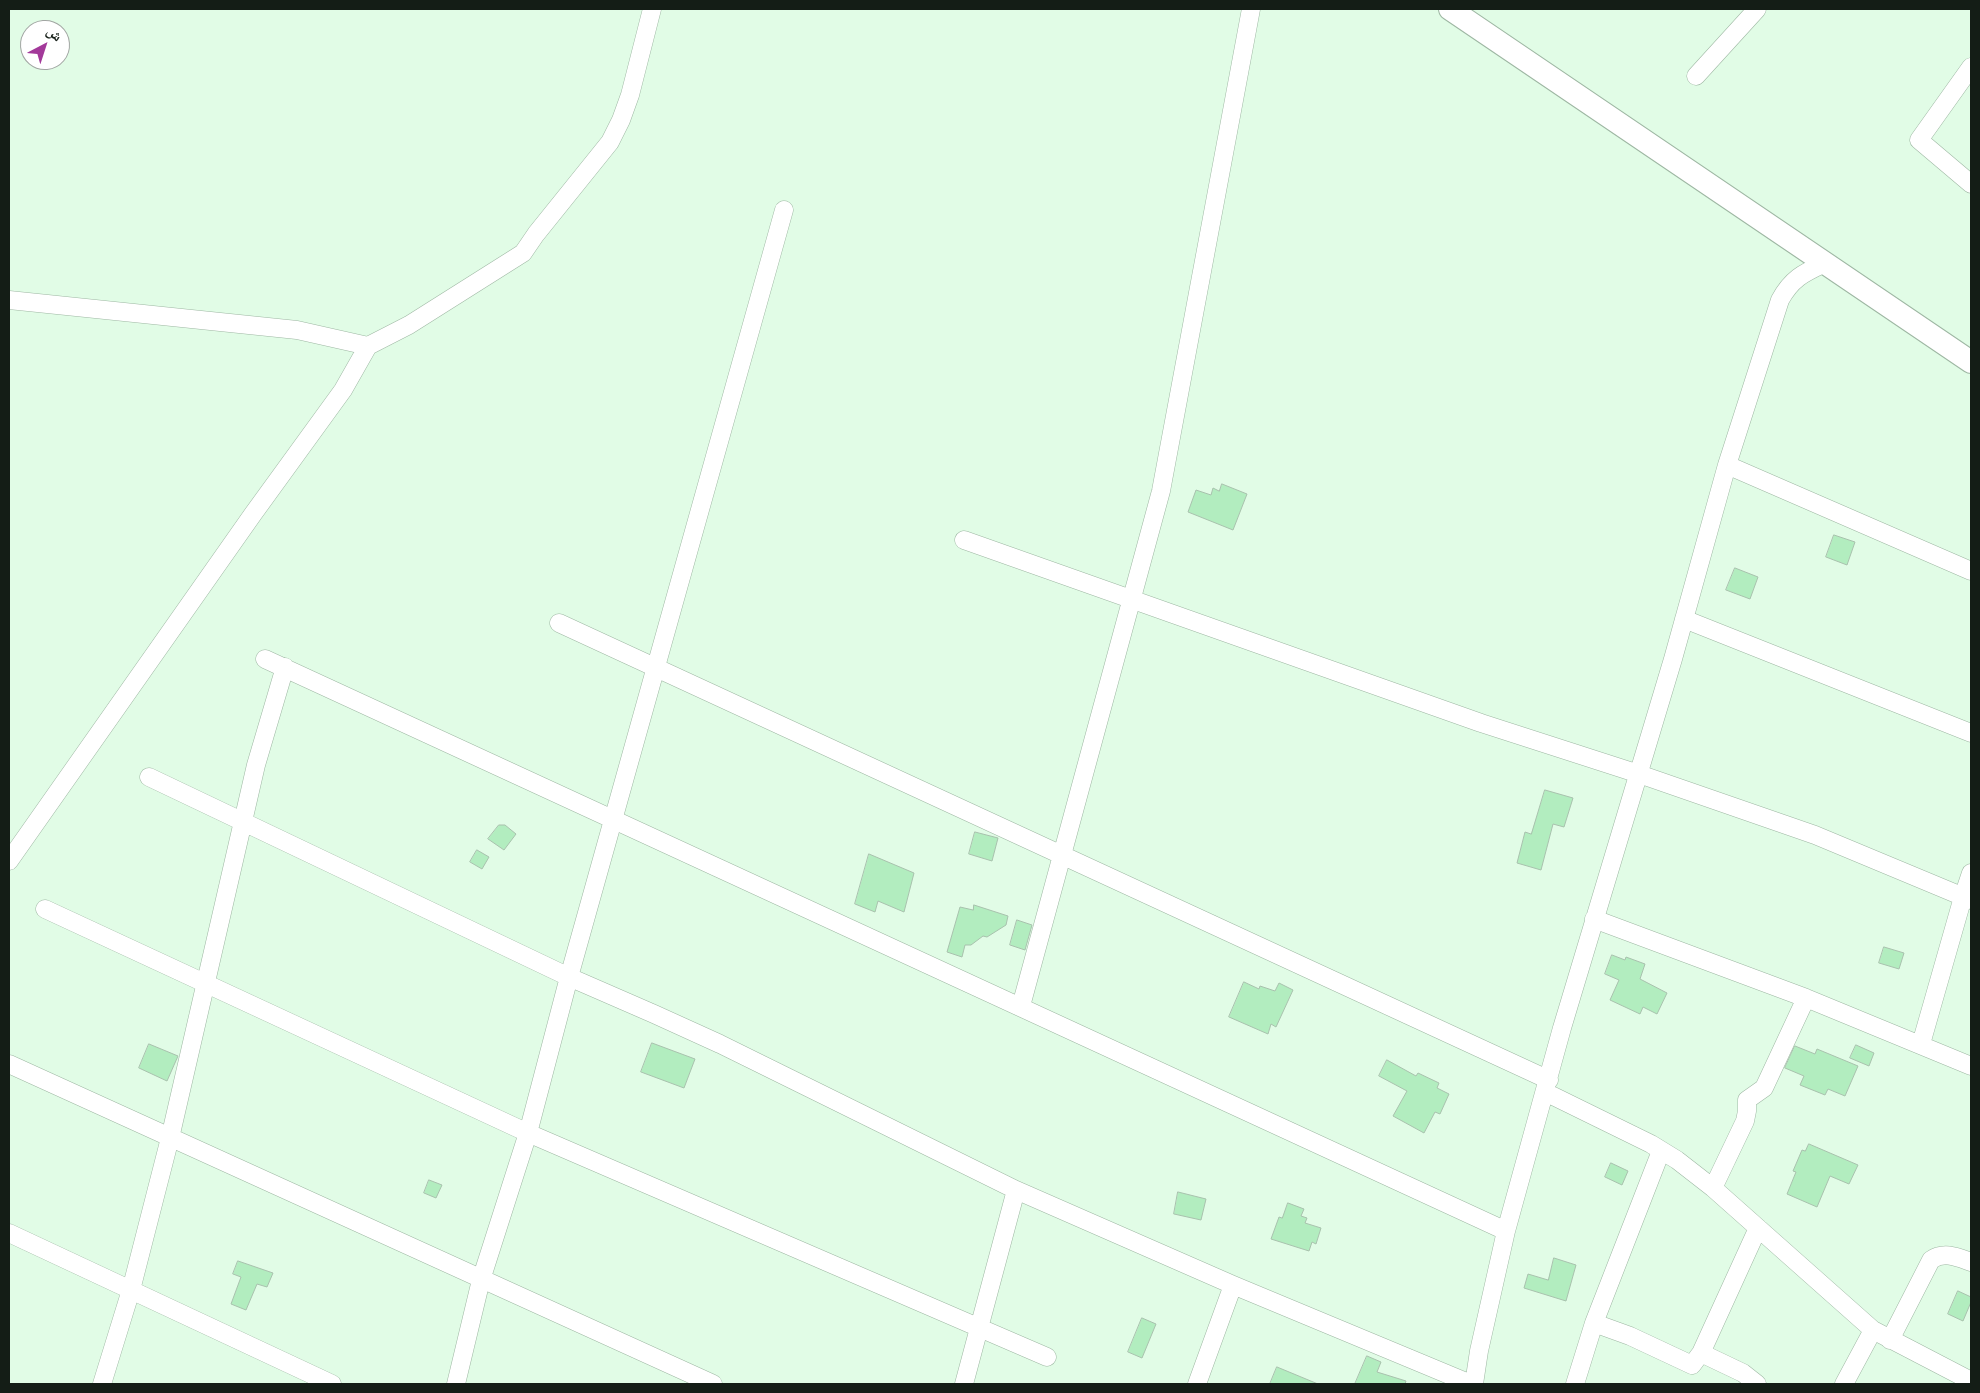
<!DOCTYPE html>
<html>
<head>
<meta charset="utf-8">
<style>
  body { margin:0 }
  #map { position:relative; width:1980px; height:1393px; overflow:hidden; background:#e1fce6; font-family:"Varela Round","Noto Naskh Arabic",sans-serif }
  canvas { display:block }
  .frame { position:absolute; inset:0; border:10px solid #141d16; pointer-events:none }
  .north { position:absolute; left:20px; top:20px; width:50px; height:50px; box-sizing:border-box; background:#fff; border:1px solid #a1a5a2; border-radius:50%; rotate:40deg; font-size:14px; font-weight:700; line-height:20px; text-align:center; color:#141d16 }
  .north::after { content:''; display:block; margin:auto; width:18px; height:22px; background:#a3399a; clip-path:polygon(50% 0,100% 100%,50% 72%,0 100%) }
</style>
</head>
<body>
<div id="map">
<canvas width="1980" height="1393"></canvas>
<div class="frame"></div>
<div class="north">ش</div>
</div>
<script>
const ctx = document.querySelector('canvas').getContext('2d');
ctx.lineJoin = 'round';
function paint(path, color) { ctx.fillStyle = color; ctx.fill(path, 'evenodd'); }
function stroke(path, color, width, dash) { ctx.strokeStyle = color; ctx.lineWidth = width; ctx.lineCap = dash ? 'butt' : 'round'; ctx.setLineDash(dash || []); ctx.stroke(path); }
const building = new Path2D(`
  M 1222,484 L 1247,494 L 1233,530 L 1188,512 L 1196,490 L 1211,495 L 1213,488 L 1219,491 Z
  M 1834,535 L 1855,542 L 1847,565 L 1826,557 Z
  M 1735,568 L 1758,577 L 1750,599 L 1726,590 Z
  M 1545,790 L 1573,798 L 1564,827 L 1553,824 L 1541,870 L 1517,863 L 1525,832 L 1531,834 Z
  M 499,825 L 505,825 L 516,834 L 504,850 L 488,839 Z
  M 975,832 L 998,838 L 992,861 L 969,854 Z
  M 477,850 L 489,857 L 482,869 L 470,862 Z
  M 869,854 L 914,873 L 904,912 L 878,901 L 875,912 L 855,904 Z
  M 974,905 L 1008,916 L 1006,925 L 987,937 L 983,936 L 971,945 L 965,945 L 962,957 L 947,952 L 960,907 L 973,910 Z
  M 1017,920 L 1032,925 L 1025,950 L 1010,945 Z
  M 1884,947 L 1904,953 L 1899,969 L 1879,963 Z
  M 1612,955 L 1625,960 L 1626,957 L 1645,964 L 1640,979 L 1667,993 L 1657,1014 L 1643,1007 L 1640,1014 L 1610,1000 L 1619,980 L 1605,974 Z
  M 1244,982 L 1259,989 L 1260,986 L 1275,991 L 1279,983 L 1293,990 L 1276,1027 L 1271,1024 L 1268,1034 L 1229,1017 Z
  M 652,1043 L 695,1059 L 684,1088 L 641,1072 Z
  M 149,1044 L 178,1056 L 167,1081 L 139,1068 Z
  M 1856,1045 L 1874,1053 L 1869,1066 L 1850,1058 Z
  M 1795,1046 L 1815,1054 L 1817,1049 L 1858,1066 L 1845,1096 L 1828,1089 L 1825,1095 L 1800,1085 L 1804,1076 L 1785,1068 Z
  M 1387,1060 L 1416,1076 L 1418,1073 L 1439,1083 L 1437,1088 L 1449,1094 L 1440,1114 L 1435,1112 L 1424,1133 L 1393,1116 L 1407,1091 L 1379,1076 Z
  M 1809,1144 L 1858,1165 L 1849,1184 L 1830,1176 L 1817,1207 L 1787,1194 L 1796,1172 L 1793,1171 L 1802,1150 L 1805,1151 Z
  M 1611,1163 L 1628,1171 L 1622,1185 L 1605,1177 Z
  M 429,1180 L 442,1185 L 436,1198 L 424,1193 Z
  M 1178,1192 L 1206,1199 L 1201,1220 L 1174,1214 Z
  M 1288,1203 L 1304,1209 L 1301,1216 L 1307,1218 L 1305,1223 L 1321,1228 L 1316,1244 L 1312,1242 L 1309,1251 L 1271,1239 L 1279,1217 L 1282,1218 Z
  M 1554,1258 L 1576,1265 L 1566,1301 L 1524,1288 L 1528,1274 L 1548,1280 Z
  M 238,1261 L 273,1273 L 267,1287 L 257,1284 L 246,1310 L 231,1304 L 241,1277 L 233,1274 Z
  M 1958,1291 L 1971,1297 L 1971,1302 L 1963,1321 L 1948,1314 Z
  M 1142,1318 L 1156,1324 L 1142,1358 L 1128,1352 Z
  M 1367,1356 L 1381,1362 L 1377,1372 L 1406,1381 L 1405,1384 L 1355,1384 Z
  M 1277,1367 L 1318,1384 L 1270,1384 Z`);
paint(building, '#b2edbf');
stroke(building, '#a8c1ad', 1);
const minor = new Path2D(`
  M 1971,67 L 1919,140 L 1971,184
  M 1696,76 L 1757,9
  M 9,300 L 297,330 L 368,346
  M 1727,465 L 1971,571
  M 964,540 L 1481,723 L 1639,774 L 1815,835 L 1971,900
  M 1684,619 L 1971,733
  M 559,623 L 1549,1080
  M 265,659 L 1506,1231
  M 149,777 L 569,977 L 654,1014 L 720,1044 L 1016,1190 L 1233,1285 L 1471,1384
  M 9,861 L 253,514 L 343,390 L 368,346 L 409,325 L 523,253 L 536,234 L 610,142 L 621,120 L 630,95 L 652,9
  M 45,909 L 528,1133 L 1047,1357
  M 1594,919 L 1806,998 L 1971,1066
  M 1021,1006 L 1161,491 L 1251,9
  M 1921,1044 L 1963,897 L 1971,873
  M 9,1064 L 713,1384
  M 1545,1092 L 1651,1144 L 1677,1160 L 1713,1188 L 1873,1330 L 1971,1381
  M 1713,1188 L 1745,1121 L 1747,1111 L 1747,1100 L 1764,1088 L 1806,998
  M 9,1233 L 332,1384
  M 1594,1323 L 1630,1336 L 1692,1365 L 1701,1353 L 1758,1228
  M 1890,1340 L 1931,1260 C 1944,1251 1957,1257 1971,1262
  M 1701,1353 L 1743,1373 L 1757,1384
  M 102,1384 L 131,1290 L 170,1138 L 256,765 L 285,667
  M 456,1384 L 481,1280 L 528,1133 L 569,977 L 784,210
  M 964,1384 L 1016,1190
  M 1197,1384 L 1233,1285
  M 1474,1384 L 1479,1351 L 1506,1231 L 1562,1028 L 1673,659 L 1727,465 L 1780,300 C 1792,278 1804,273 1825,263
  M 1575,1384 L 1594,1323 L 1661,1151
  M 1844,1384 L 1873,1330`);
const tertiary = new Path2D(`
  M 1450,9 L 1971,362`);
stroke(minor, '#9eb7a3', 19);
stroke(tertiary, '#9eb7a3', 24);
stroke(minor, '#fff', 18);
stroke(tertiary, '#fff', 22);
</script>
</body>
</html>
